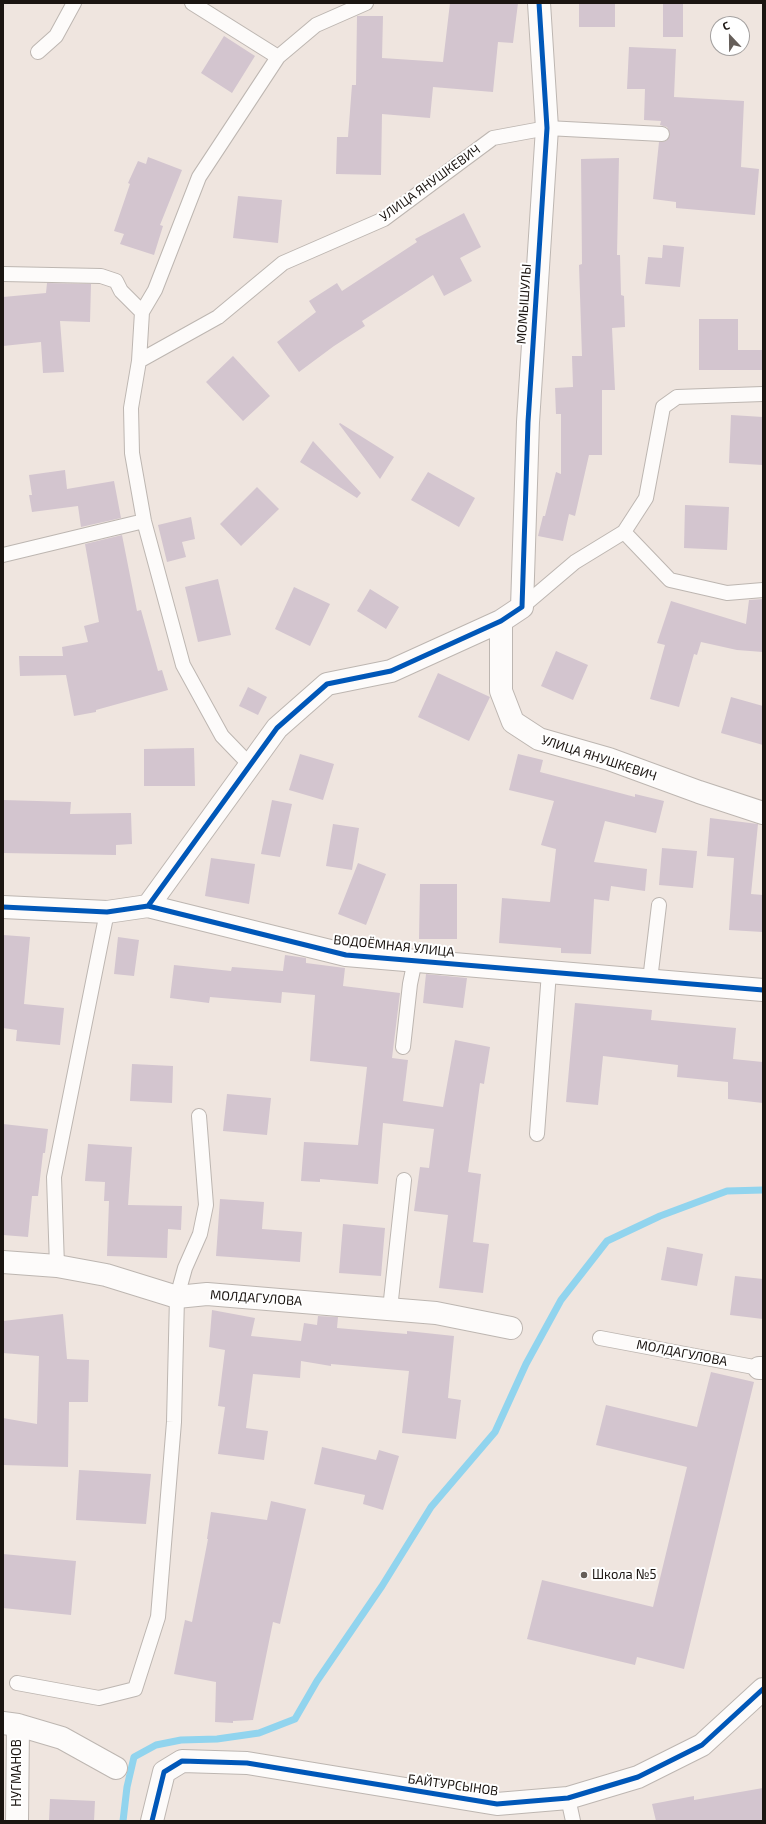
<!DOCTYPE html>
<html>
<head>
<meta charset="utf-8">
<style>
  body { margin:0 }
  #map { position:relative; width:766px; height:1824px; overflow:hidden; background:#efe5df; font-family:"Exo 2",sans-serif }
  canvas { display:block }
  .frame { position:absolute; inset:0; border:4px solid #1b1511; pointer-events:none }
  .north { position:absolute; left:710px; top:16px; width:40px; height:40px; box-sizing:border-box; background:#fff; border:1px solid #a4a1a0; border-radius:50%; rotate:338deg; font-size:11px; font-weight:700; line-height:16px; text-align:center; color:#1b1511 }
  .north::after { content:''; display:block; margin:auto; width:14px; height:18px; background:#655e59; clip-path:polygon(50% 0,100% 100%,50% 72%,0 100%) }
</style>
</head>
<body>
<div id="map">
<canvas width="766" height="1824"></canvas>
<div class="frame"></div>
<div class="north">С</div>
</div>
<script>
const ctx = document.querySelector('canvas').getContext('2d');
ctx.lineJoin = 'round';
function stroke(path, color, width, dash) { ctx.strokeStyle = color; ctx.lineWidth = width; ctx.lineCap = dash ? 'butt' : 'round'; ctx.setLineDash(dash || []); ctx.stroke(path); }
function paint(path, color) { ctx.fillStyle = color; ctx.fill(path, 'evenodd'); }
function label(font, color, halo, rows, align = 'center') {
  ctx.font = font + ' "Exo 2",sans-serif'; ctx.lineWidth = 4; ctx.setLineDash([]); ctx.textBaseline = 'middle'; ctx.strokeStyle = halo; ctx.fillStyle = color; for (const [text, x, y, turn = 0] of rows) {
    ctx.save(); ctx.translate(x, y); ctx.rotate((+turn || 0) * Math.PI / 180); ctx.textAlign = isNaN(turn) ? turn : align; if (halo) ctx.strokeText(text, 0, 0); ctx.fillText(text, 0, 0); ctx.restore();
  }
}
stroke(new Path2D(`
  M 123,1821 L 127,1787 L 134,1757 L 156,1745 L 181,1740 L 217,1739 L 259,1733 L 295,1719 L 317,1681 L 382,1586 L 431,1507 L 495,1432 L 526,1364 L 561,1300 L 607,1241 L 660,1216 L 727,1191 L 763,1190`), '#91d4ee', 7);
paint(new Path2D(`
  M 450,3 L 518,3 L 513,43 L 498,42 L 493,92 L 433,87 L 430,118 L 382,114 L 381,175 L 336,174 L 337,137 L 348,137 L 352,85 L 356,85 L 357,16 L 383,16 L 382,58 L 443,62 Z
  M 579,3 L 615,3 L 615,27 L 579,27 Z
  M 663,3 L 683,3 L 683,37 L 663,37 Z
  M 224,36 L 255,56 L 232,93 L 201,73 Z
  M 629,47 L 676,49 L 674,97 L 744,101 L 741,167 L 759,169 L 755,215 L 676,208 L 676,202 L 653,199 L 659,142 L 666,141 L 670,134 L 667,127 L 660,125 L 661,121 L 644,120 L 645,89 L 627,89 Z
  M 148,157 L 182,170 L 160,225 L 163,226 L 154,255 L 120,244 L 124,234 L 114,231 L 130,184 L 128,183 L 138,161 L 146,164 Z
  M 619,158 L 617,255 L 620,255 L 621,295 L 624,296 L 625,327 L 612,328 L 615,390 L 602,390 L 602,455 L 589,455 L 575,516 L 569,514 L 563,541 L 538,536 L 543,516 L 545,516 L 556,472 L 561,474 L 561,414 L 556,414 L 555,388 L 573,387 L 572,356 L 582,356 L 579,265 L 582,264 L 581,159 Z
  M 238,196 L 282,200 L 278,243 L 233,238 Z
  M 464,213 L 481,247 L 460,258 L 472,281 L 444,296 L 433,275 L 362,321 L 365,326 L 334,346 L 299,372 L 277,342 L 316,312 L 309,301 L 337,283 L 342,291 L 417,242 L 415,239 Z
  M 663,245 L 684,247 L 680,287 L 645,284 L 648,257 L 662,258 Z
  M 47,283 L 91,284 L 90,322 L 60,321 L 64,372 L 43,373 L 41,342 L 3,346 L 3,297 L 46,293 Z
  M 699,319 L 738,319 L 738,350 L 763,350 L 763,370 L 699,370 Z
  M 233,356 L 270,396 L 243,421 L 206,382 Z
  M 731,415 L 763,417 L 763,465 L 729,463 Z
  M 340,423 L 394,457 L 380,479 L 339,424 Z
  M 313,441 L 361,493 L 357,498 L 300,462 Z
  M 65,470 L 67,489 L 114,481 L 121,518 L 81,527 L 78,506 L 32,512 L 29,495 L 32,495 L 29,475 Z
  M 428,472 L 475,498 L 459,527 L 411,500 Z
  M 257,487 L 279,509 L 241,546 L 220,524 Z
  M 685,505 L 729,507 L 727,550 L 684,548 Z
  M 191,517 L 195,539 L 182,542 L 186,557 L 167,562 L 158,525 Z
  M 122,535 L 137,611 L 141,610 L 158,671 L 162,670 L 168,690 L 96,710 L 96,712 L 74,716 L 66,675 L 20,676 L 19,656 L 63,656 L 62,647 L 88,642 L 84,626 L 99,622 L 85,544 Z
  M 218,579 L 231,635 L 198,642 L 185,587 Z
  M 294,587 L 330,604 L 310,646 L 275,629 Z
  M 370,589 L 399,607 L 386,629 L 357,611 Z
  M 763,599 L 763,652 L 737,650 L 701,642 L 697,655 L 694,654 L 679,707 L 650,699 L 665,645 L 657,643 L 671,601 L 746,624 L 749,600 Z
  M 556,651 L 588,665 L 573,700 L 541,686 Z
  M 438,673 L 490,697 L 469,741 L 418,717 Z
  M 248,687 L 267,697 L 258,715 L 239,706 Z
  M 731,697 L 763,706 L 763,745 L 721,733 Z
  M 194,748 L 195,786 L 144,786 L 144,749 Z
  M 300,754 L 334,764 L 323,800 L 289,790 Z
  M 518,754 L 543,760 L 540,772 L 635,797 L 635,794 L 664,801 L 656,833 L 605,821 L 594,862 L 647,869 L 645,891 L 611,886 L 609,901 L 594,899 L 591,954 L 561,953 L 561,948 L 499,943 L 502,898 L 550,902 L 556,849 L 541,845 L 554,801 L 509,790 Z
  M 3,800 L 71,802 L 70,814 L 131,813 L 132,844 L 116,845 L 116,855 L 3,853 Z
  M 272,800 L 292,804 L 280,857 L 261,854 Z
  M 710,818 L 758,824 L 751,894 L 763,895 L 763,932 L 729,930 L 734,858 L 707,856 Z
  M 333,824 L 359,828 L 352,870 L 326,866 Z
  M 662,848 L 697,851 L 693,888 L 659,885 Z
  M 211,858 L 255,864 L 249,904 L 205,896 Z
  M 358,863 L 386,874 L 366,925 L 338,914 Z
  M 420,884 L 457,884 L 457,939 L 419,939 Z
  M 3,935 L 30,937 L 24,1004 L 64,1008 L 60,1045 L 16,1041 L 17,1030 L 3,1028 Z
  M 118,937 L 139,940 L 134,976 L 114,974 Z
  M 285,955 L 306,958 L 306,963 L 345,968 L 343,986 L 400,993 L 392,1058 L 408,1060 L 403,1101 L 443,1107 L 455,1040 L 490,1047 L 484,1084 L 480,1083 L 468,1172 L 481,1174 L 473,1242 L 489,1244 L 483,1293 L 439,1288 L 448,1215 L 414,1211 L 420,1167 L 429,1168 L 434,1129 L 383,1123 L 378,1184 L 320,1179 L 320,1182 L 301,1181 L 304,1142 L 358,1145 L 367,1067 L 310,1061 L 315,995 L 282,992 L 281,1003 L 210,997 L 209,1003 L 170,998 L 174,965 L 231,971 L 232,967 L 283,971 Z
  M 426,974 L 467,978 L 463,1008 L 423,1003 Z
  M 575,1003 L 652,1010 L 651,1020 L 736,1028 L 733,1059 L 763,1062 L 763,1103 L 728,1099 L 728,1082 L 677,1077 L 678,1065 L 603,1056 L 598,1105 L 566,1102 Z
  M 132,1064 L 173,1066 L 172,1103 L 130,1101 Z
  M 227,1094 L 271,1098 L 267,1135 L 223,1131 Z
  M 3,1124 L 48,1129 L 45,1153 L 43,1153 L 38,1196 L 32,1196 L 28,1237 L 3,1235 Z
  M 88,1144 L 132,1147 L 128,1205 L 182,1206 L 181,1230 L 168,1229 L 167,1258 L 107,1256 L 109,1201 L 104,1201 L 105,1182 L 85,1181 Z
  M 220,1199 L 264,1202 L 262,1229 L 302,1232 L 300,1262 L 216,1256 Z
  M 343,1224 L 385,1228 L 381,1276 L 339,1273 Z
  M 667,1247 L 703,1254 L 697,1286 L 661,1280 Z
  M 735,1276 L 763,1279 L 763,1319 L 730,1315 Z
  M 212,1310 L 255,1318 L 251,1336 L 301,1341 L 304,1323 L 317,1325 L 318,1316 L 338,1317 L 337,1328 L 407,1334 L 407,1331 L 454,1336 L 448,1398 L 461,1400 L 456,1439 L 402,1433 L 409,1371 L 331,1364 L 331,1366 L 301,1361 L 300,1378 L 253,1374 L 246,1428 L 268,1431 L 264,1460 L 218,1454 L 225,1407 L 218,1406 L 225,1350 L 209,1347 Z
  M 63,1314 L 67,1359 L 89,1360 L 88,1402 L 69,1402 L 68,1467 L 3,1465 L 3,1418 L 37,1424 L 39,1356 L 3,1353 L 3,1321 Z
  M 711,1372 L 754,1382 L 684,1669 L 637,1657 L 635,1665 L 527,1639 L 542,1580 L 653,1607 L 687,1467 L 596,1445 L 606,1405 L 697,1427 Z
  M 322,1447 L 376,1460 L 379,1450 L 399,1456 L 383,1510 L 363,1504 L 365,1495 L 314,1484 Z
  M 79,1470 L 151,1474 L 146,1524 L 76,1520 Z
  M 271,1501 L 306,1509 L 280,1624 L 273,1622 L 253,1720 L 233,1721 L 233,1723 L 215,1722 L 216,1682 L 174,1674 L 185,1620 L 192,1622 L 208,1539 L 207,1539 L 211,1512 L 267,1520 Z
  M 3,1554 L 76,1561 L 71,1615 L 3,1608 Z
  M 763,1788 L 763,1821 L 656,1821 L 652,1804 L 694,1796 L 694,1800 Z
  M 50,1799 L 95,1801 L 94,1821 L 49,1821 Z`), '#d3c5cf');
const service = new Path2D(`
  M 192,3 L 278,57
  M 38,52 L 56,36 L 74,3
  M 3,274 L 101,276 L 116,281 L 121,291 L 142,312
  M 139,361 L 218,317 L 283,263 L 384,219 L 493,138 L 547,128 L 662,134
  M 624,532 L 670,580 L 727,593 L 763,590
  M 3,555 L 144,521
  M 522,607 L 575,562 L 624,532 L 646,498 L 663,407 L 677,397 L 763,394
  M 250,765 L 222,736 L 183,665 L 144,521 L 132,453 L 131,408 L 139,361 L 142,312 L 155,290 L 199,177 L 278,57 L 316,25 L 366,3
  M 650,980 L 659,905
  M 403,1047 L 410,984 L 415,960
  M 537,1134 L 549,972
  M 57,1266 L 54,1177 L 107,912
  M 390,1309 L 404,1180
  M 600,1338 L 759,1368
  M 17,1683 L 99,1698 L 135,1689 L 158,1617 L 174,1422 L 177,1297 L 185,1268 L 200,1234 L 206,1205 L 199,1116
  M 568,1798 L 573,1821`);
const minor = new Path2D(`
  M 501,621 L 501,691 L 513,722 L 539,739 L 609,759 L 699,792 L 763,813
  M 148,906 L 277,728 L 327,684 L 391,671 L 501,621 L 522,607 L 528,422 L 547,128 L 539,3
  M 3,1262 L 57,1266 L 106,1275 L 177,1297 L 207,1294 L 436,1313 L 511,1328
  M 759,1368 L 763,1368
  M 3,1723 L 18,1725 L 62,1738 L 116,1768
  M 17,1821 L 18,1725
  M 152,1821 L 164,1772 L 182,1761 L 247,1763 L 497,1804 L 568,1798 L 638,1777 L 702,1745 L 763,1689`);
const tertiary = new Path2D(`
  M 3,907 L 107,912 L 148,906 L 346,955 L 763,990`);
stroke(service, '#bdb6b1', 16);
stroke(minor, '#bdb6b1', 24);
stroke(tertiary, '#bdb6b1', 24);
stroke(service, '#fdfbfa', 14);
stroke(minor, '#fdfbfa', 22);
stroke(tertiary, '#fdfbfa', 22);
stroke(new Path2D(`
  M 148,906 L 277,728 L 327,684 L 391,671 L 501,621 L 522,607 L 528,422 L 547,128 L 539,3
  M 3,907 L 107,912 L 148,906 L 346,955 L 763,990
  M 152,1821 L 164,1772 L 182,1761 L 247,1763 L 497,1804 L 568,1798 L 638,1777 L 702,1745 L 763,1689`), '#0057b8', 5);
for (const [x, y, r, color] of [
  [584,1575,4,"#655e59"]
]) { const dot = new Path2D(); dot.arc(x, y, r, 0, 2 * Math.PI); ctx.fillStyle = color; ctx.fill(dot); stroke(dot, '#fff', 1.5); }
label('13px', '#1b1511', '#fff', [
  ["УЛИЦА ЯНУШКЕВИЧ",430,183,-36],
  ["МОМЫШУЛЫ",524,304,-86],
  ["УЛИЦА ЯНУШКЕВИЧ",599,758,18],
  ["ВОДОЁМНАЯ УЛИЦА",394,946,6],
  ["МОЛДАГУЛОВА",256,1298,4],
  ["МОЛДАГУЛОВА",682,1353,11],
  ["НУГМАНОВ",17,1773,-90],
  ["БАЙТУРСЫНОВ",453,1785,8]
]);
label('13px', '#1b1511', '#fff', [
  ["Школа №5",592,1575]
], 'left');
</script>
</body>
</html>
